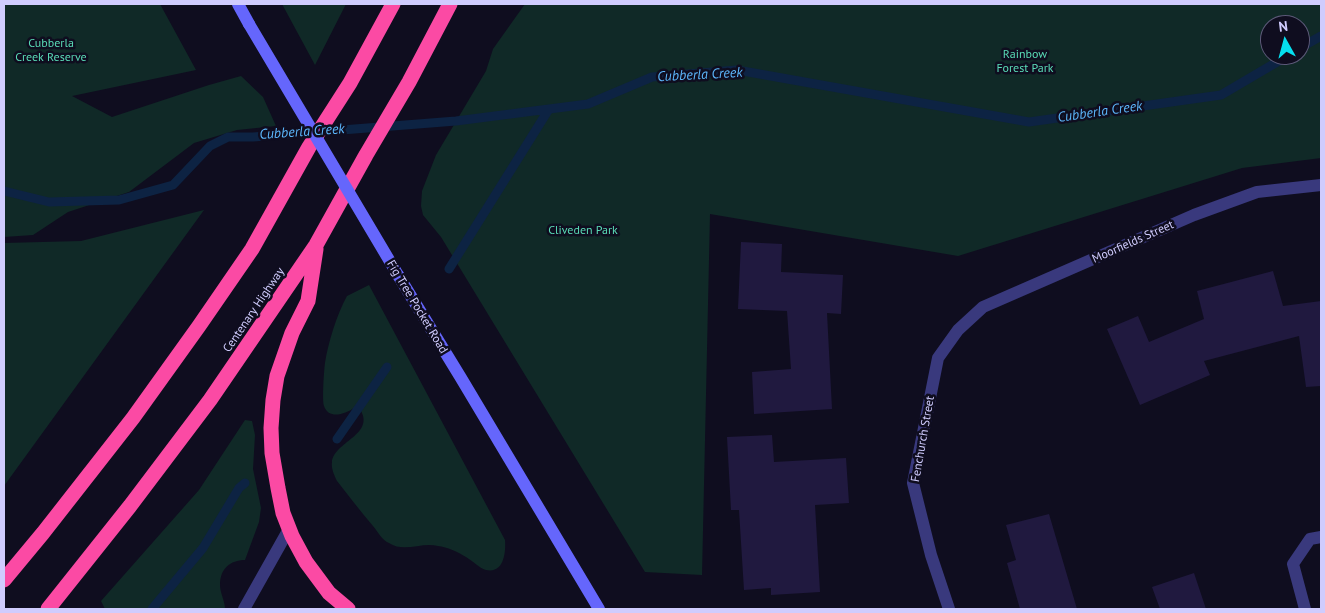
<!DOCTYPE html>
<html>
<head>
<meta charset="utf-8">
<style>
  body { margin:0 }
  #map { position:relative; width:1325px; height:613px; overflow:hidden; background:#0f0d1f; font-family:"PT Sans",sans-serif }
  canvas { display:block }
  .frame { position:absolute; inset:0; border:5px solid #d0ccfe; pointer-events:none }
  .north { position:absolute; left:1260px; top:15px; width:50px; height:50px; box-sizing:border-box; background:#0f0d1f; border:1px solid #5c5978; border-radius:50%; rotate:353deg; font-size:14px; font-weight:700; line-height:20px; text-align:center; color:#d0ccfe }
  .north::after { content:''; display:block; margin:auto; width:18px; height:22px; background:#05e0f0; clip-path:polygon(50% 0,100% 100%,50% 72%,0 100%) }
</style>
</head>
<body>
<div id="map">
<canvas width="1325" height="613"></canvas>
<div class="frame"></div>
<div class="north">N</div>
</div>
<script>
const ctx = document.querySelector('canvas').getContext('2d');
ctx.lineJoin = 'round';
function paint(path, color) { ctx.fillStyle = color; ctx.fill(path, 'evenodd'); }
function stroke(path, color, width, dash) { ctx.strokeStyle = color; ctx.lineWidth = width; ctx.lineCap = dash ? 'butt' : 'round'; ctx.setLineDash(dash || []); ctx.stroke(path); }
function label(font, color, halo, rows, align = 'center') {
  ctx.font = font + ' "PT Sans",sans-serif'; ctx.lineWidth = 5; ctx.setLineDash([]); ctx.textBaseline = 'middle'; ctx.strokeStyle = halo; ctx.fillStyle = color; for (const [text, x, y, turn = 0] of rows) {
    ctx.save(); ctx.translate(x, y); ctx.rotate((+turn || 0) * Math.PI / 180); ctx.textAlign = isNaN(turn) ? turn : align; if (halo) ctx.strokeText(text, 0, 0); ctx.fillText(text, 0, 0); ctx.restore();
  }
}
paint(new Path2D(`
  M 4,4 L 160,4 L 196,70 L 72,96 L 112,117 L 209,85 L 241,76 L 263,97 L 276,126 L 237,130 L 194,143 L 129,192 L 68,212 L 33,235 L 4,237 Z
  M 282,4 L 346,4 L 315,65 Z
  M 525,4 L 1321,4 L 1321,158 L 1242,168 L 958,256 L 710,214 L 702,575 L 645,572 L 441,237 L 423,215 L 421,206 L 422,191 L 436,155 L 486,71 L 493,49 ZM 1270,25 L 1300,25 L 1300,55 L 1270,55 Z
  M 204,210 L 4,486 L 4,243 L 81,241 Z
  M 369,285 L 505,540 C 506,552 504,574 486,570 C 479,568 473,561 466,557 C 458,552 447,547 438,546 C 421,542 404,553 389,543 C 382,540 378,532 373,526 C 361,512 349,496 337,481 C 334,475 331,468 332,462 C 334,442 374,435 361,411 L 354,408 C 345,414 329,420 324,406 C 322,400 324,370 325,363 C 328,343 337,314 347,296 Z
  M 245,420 L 252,421 L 255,435 L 253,469 L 261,508 L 259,522 L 245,560 C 230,560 220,569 220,585 C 220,593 225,601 225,609 L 105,609 L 101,601 L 199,490 L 243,423 Z`), '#102927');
stroke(new Path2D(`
  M 1300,48 L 1321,36
  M 4,191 L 49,202 L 119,200 L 173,185 L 210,146 L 228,137 L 253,137 L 456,121 L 588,104 L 652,77 L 737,70 L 1029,122 L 1221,95 L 1289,55
  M 449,269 L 549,109
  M 337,439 L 387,367
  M 152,609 L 203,548 L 239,488 L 245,483`), '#0d2343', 9);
paint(new Path2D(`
  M 741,242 L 782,244 L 781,272 L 843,275 L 841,314 L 827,313 L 832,409 L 754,414 L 752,372 L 791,369 L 787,311 L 738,309 Z
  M 1273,271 L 1283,306 L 1321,301 L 1321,386 L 1306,387 L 1299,336 L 1204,361 L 1210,375 L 1140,405 L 1107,329 L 1138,316 L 1149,342 L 1204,319 L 1197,291 Z
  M 772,435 L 774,462 L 846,458 L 849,503 L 815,505 L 820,592 L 771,595 L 771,588 L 744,590 L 739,510 L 731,510 L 727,437 Z
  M 1049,514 L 1077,609 L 1020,609 L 1007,563 L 1016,560 L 1006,525 Z
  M 1194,573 L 1206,609 L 1160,609 L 1152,587 Z`), '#20193f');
stroke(new Path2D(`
  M 244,609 L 289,529`), '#39397d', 12);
stroke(new Path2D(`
  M 949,609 L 931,555 L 913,483 L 938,358 L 958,330 L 983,307 L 1194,215 L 1257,192 L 1321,185
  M 1305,609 L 1293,564 L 1310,539 L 1321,537`), '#39397d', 12);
stroke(new Path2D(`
  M 238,4 L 249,24
  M 398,275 L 461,378 L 599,609`), '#6566fc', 12);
stroke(new Path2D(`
  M 316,249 L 308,301 L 292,333 L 277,376 L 273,400 L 271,428 L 272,453 L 278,488 L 283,513 L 292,536 L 306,562 L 329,593 L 348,609
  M 4,580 L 43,533 L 133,418 L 199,326 L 252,249 L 309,147 L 350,83 L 393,4
  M 48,609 L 130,506 L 210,400 L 316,245 L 366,155 L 409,82 L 450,4`), '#fb4aa4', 15);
stroke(new Path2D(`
  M 249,24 L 398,275`), '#6566fc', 12);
label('12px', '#5adcb7', '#0f0d1f', [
  ["Cubberla",51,44],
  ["Creek Reserve",51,58],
  ["Rainbow",1025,55],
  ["Forest Park",1025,69],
  ["Cliveden Park",583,231]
]);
label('12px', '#d0ccfe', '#0f0d1f', [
  ["Moorfields Street",1133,242,-24],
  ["Fig Tree Pocket Road",417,307,59],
  ["Centenary Highway",254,310,-56],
  ["Fenchurch Street",923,439,-80]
]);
label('italic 14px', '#5cb6fb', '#0f0d1f', [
  ["Cubberla Creek",700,75,-3],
  ["Cubberla Creek",1100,112,-8],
  ["Cubberla Creek",302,132,-4]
]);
</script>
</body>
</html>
